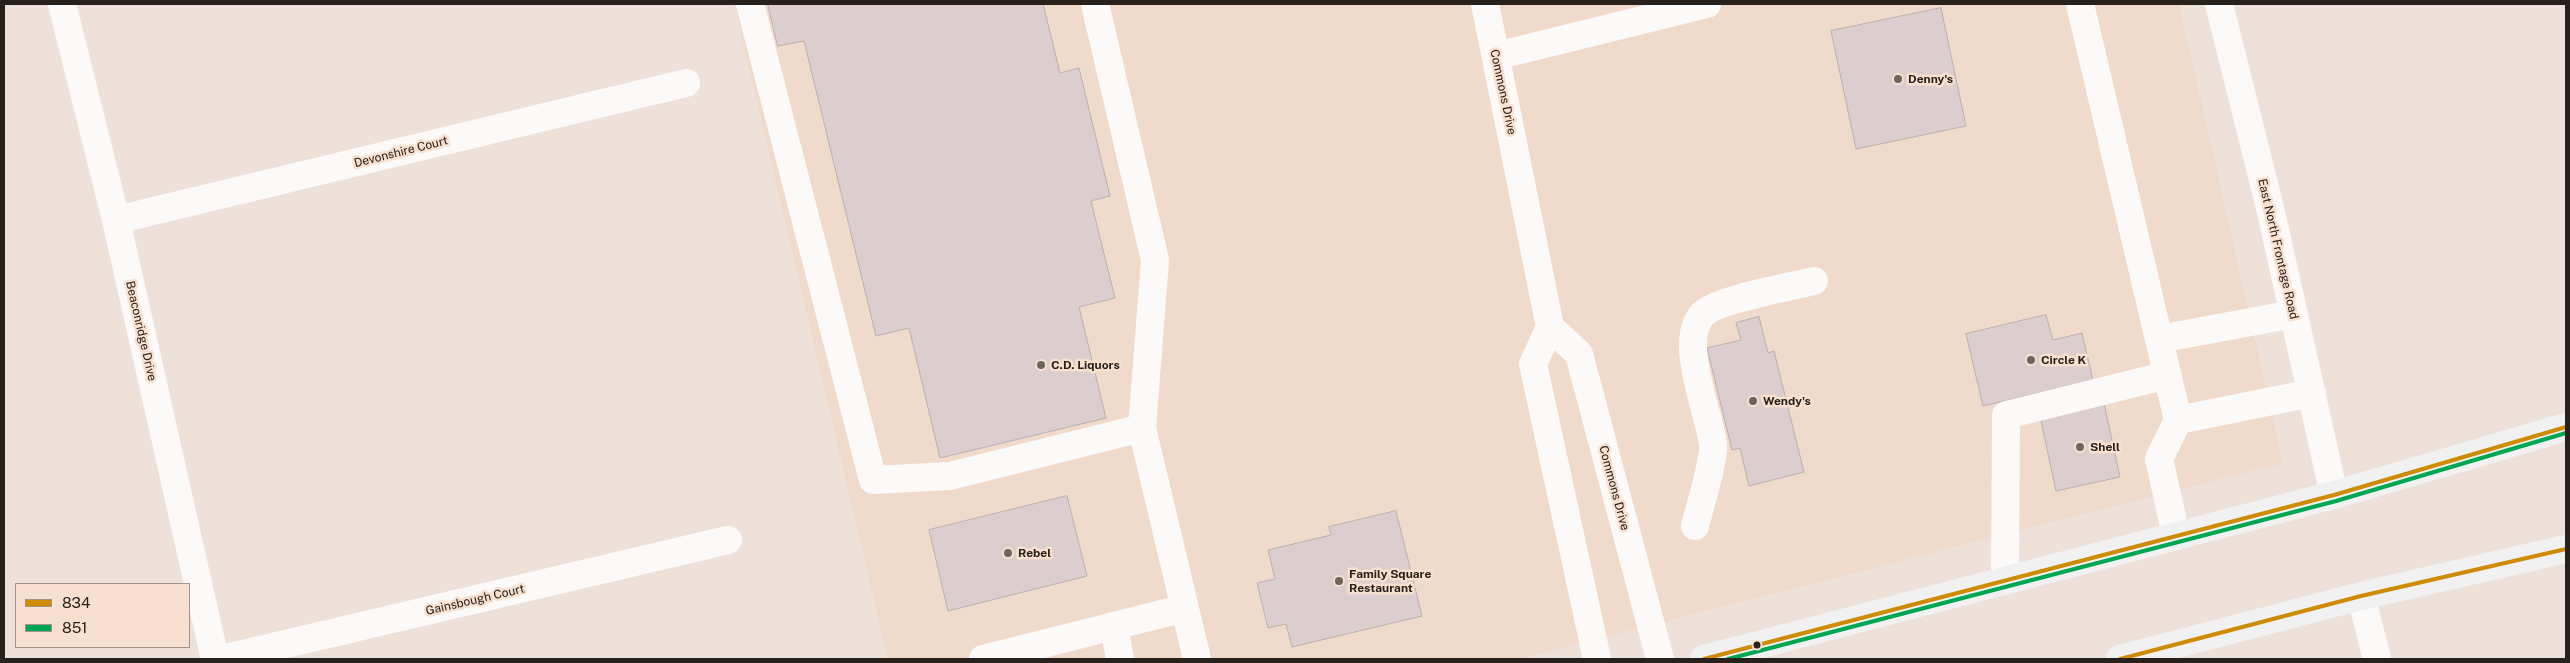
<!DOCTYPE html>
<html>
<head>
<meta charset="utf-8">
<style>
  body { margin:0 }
  #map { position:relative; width:2570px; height:663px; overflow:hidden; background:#eee1d9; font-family:"Public Sans",sans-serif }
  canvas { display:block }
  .frame { position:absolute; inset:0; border:5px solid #28201a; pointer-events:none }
  .legend { position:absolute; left:15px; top:583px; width:175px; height:65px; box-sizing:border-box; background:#f7e0d0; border:1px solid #a49387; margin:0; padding:6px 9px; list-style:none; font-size:15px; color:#28201a }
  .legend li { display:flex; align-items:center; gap:10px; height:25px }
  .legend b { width:25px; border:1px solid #a49387 }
</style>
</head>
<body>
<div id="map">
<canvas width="2570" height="663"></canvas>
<div class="frame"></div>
<ul class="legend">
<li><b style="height:6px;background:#ce8b05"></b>834</li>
<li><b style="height:6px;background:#00a651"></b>851</li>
</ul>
</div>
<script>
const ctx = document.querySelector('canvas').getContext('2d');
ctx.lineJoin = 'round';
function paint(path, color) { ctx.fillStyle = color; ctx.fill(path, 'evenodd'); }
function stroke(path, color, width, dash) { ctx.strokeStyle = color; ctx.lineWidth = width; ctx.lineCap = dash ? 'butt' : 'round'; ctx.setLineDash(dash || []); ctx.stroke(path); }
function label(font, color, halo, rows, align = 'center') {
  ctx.font = font + ' "Public Sans",sans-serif'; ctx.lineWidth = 5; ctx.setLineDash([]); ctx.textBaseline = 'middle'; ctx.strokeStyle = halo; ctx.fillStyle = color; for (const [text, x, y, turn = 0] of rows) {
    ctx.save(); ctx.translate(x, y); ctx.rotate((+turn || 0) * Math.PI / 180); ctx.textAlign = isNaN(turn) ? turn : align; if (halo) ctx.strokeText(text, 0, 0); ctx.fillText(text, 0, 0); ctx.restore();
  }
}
paint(new Path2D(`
  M 734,4 L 2179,4 L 2283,463 L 1518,659 L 888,659 Z`), '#f0dacb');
const building = new Path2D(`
  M 768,4 L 1043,4 L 1060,73 L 1079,68 L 1110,196 L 1091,201 L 1115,298 L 1079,307 L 1106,418 L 940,458 L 909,328 L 876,336 L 804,41 L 778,46 Z
  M 1941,8 L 1966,126 L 1856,149 L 1831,31 Z
  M 2046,315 L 2053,340 L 2082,333 L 2093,380 L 1983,406 L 1966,334 Z
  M 1759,317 L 1768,353 L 1774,351 L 1804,472 L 1749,486 L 1740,448 L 1732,450 L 1707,348 L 1741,340 L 1736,323 Z
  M 2104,403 L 2120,477 L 2056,491 L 2040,416 Z
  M 1067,496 L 1087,576 L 948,611 L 929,530 Z
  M 1396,511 L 1422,616 L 1292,647 L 1286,624 L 1268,628 L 1257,583 L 1275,579 L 1268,550 L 1331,535 L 1329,527 Z`);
paint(building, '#dccdce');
stroke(building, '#bbb1b0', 1);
stroke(new Path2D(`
  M 62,4 L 116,220 L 215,659
  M 750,4 L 873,480 L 950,476 L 1142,428
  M 1095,4 L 1155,260 L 1142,428 L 1197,659
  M 1485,4 L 1550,327 L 1533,364 L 1597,659
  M 2080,4 L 2178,420 L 2159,459 L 2176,535
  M 2219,4 L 2271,212 L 2334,495
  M 1496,56 L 1707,4
  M 116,220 L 686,83
  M 1550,327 L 1579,354 L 1660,659
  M 2159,339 L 2294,314
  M 2178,420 L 2312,393
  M 1695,526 C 1699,510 1715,457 1713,444 C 1709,412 1678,342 1702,315 C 1716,299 1791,287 1814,281
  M 2005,581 L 2006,415 L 2168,375
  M 2361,596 L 2377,659
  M 1114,626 L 1120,659
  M 222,659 L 728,540
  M 983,659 L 1185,608`), '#fcfaf9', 28);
stroke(new Path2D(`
  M 1704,659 L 2334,495 L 2566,427
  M 2120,659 L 2361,596 L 2566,549`), '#f1f1f2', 28);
stroke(new Path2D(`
  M 1704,659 L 2334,495 L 2566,427
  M 2120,659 L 2361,596 L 2566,549`), '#ce8b05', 4);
stroke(new Path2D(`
  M 1728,659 L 2336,501 L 2566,433`), '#00a651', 4);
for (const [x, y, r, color] of [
  [1898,79,5,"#6d645d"],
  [2031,360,5,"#6d645d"],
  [1041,365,5,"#6d645d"],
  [1753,401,5,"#6d645d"],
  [2080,447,5,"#6d645d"],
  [1008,553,5,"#6d645d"],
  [1339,581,5,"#6d645d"],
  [1757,645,4.5,"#28201a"]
]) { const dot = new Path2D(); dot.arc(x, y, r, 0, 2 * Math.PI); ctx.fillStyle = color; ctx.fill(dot); stroke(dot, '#f7e0d0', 2); }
label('bold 12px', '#28201a', '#f7e0d0', [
  ["Denny's",1908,79],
  ["Circle K",2041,360],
  ["C.D. Liquors",1051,365],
  ["Wendy's",1763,401],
  ["Shell",2090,447],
  ["Rebel",1018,553],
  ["Family Square",1349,574],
  ["Restaurant",1349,588]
], 'left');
label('12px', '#28201a', '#f7e0d0', [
  ["Commons Drive",1503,92,78],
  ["Devonshire Court",401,152,-14],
  ["East North Frontage Road",2278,249,77],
  ["Beaconridge Drive",141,331,77],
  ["Commons Drive",1614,488,75],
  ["Gainsbough Court",475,600,-13]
]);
</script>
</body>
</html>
